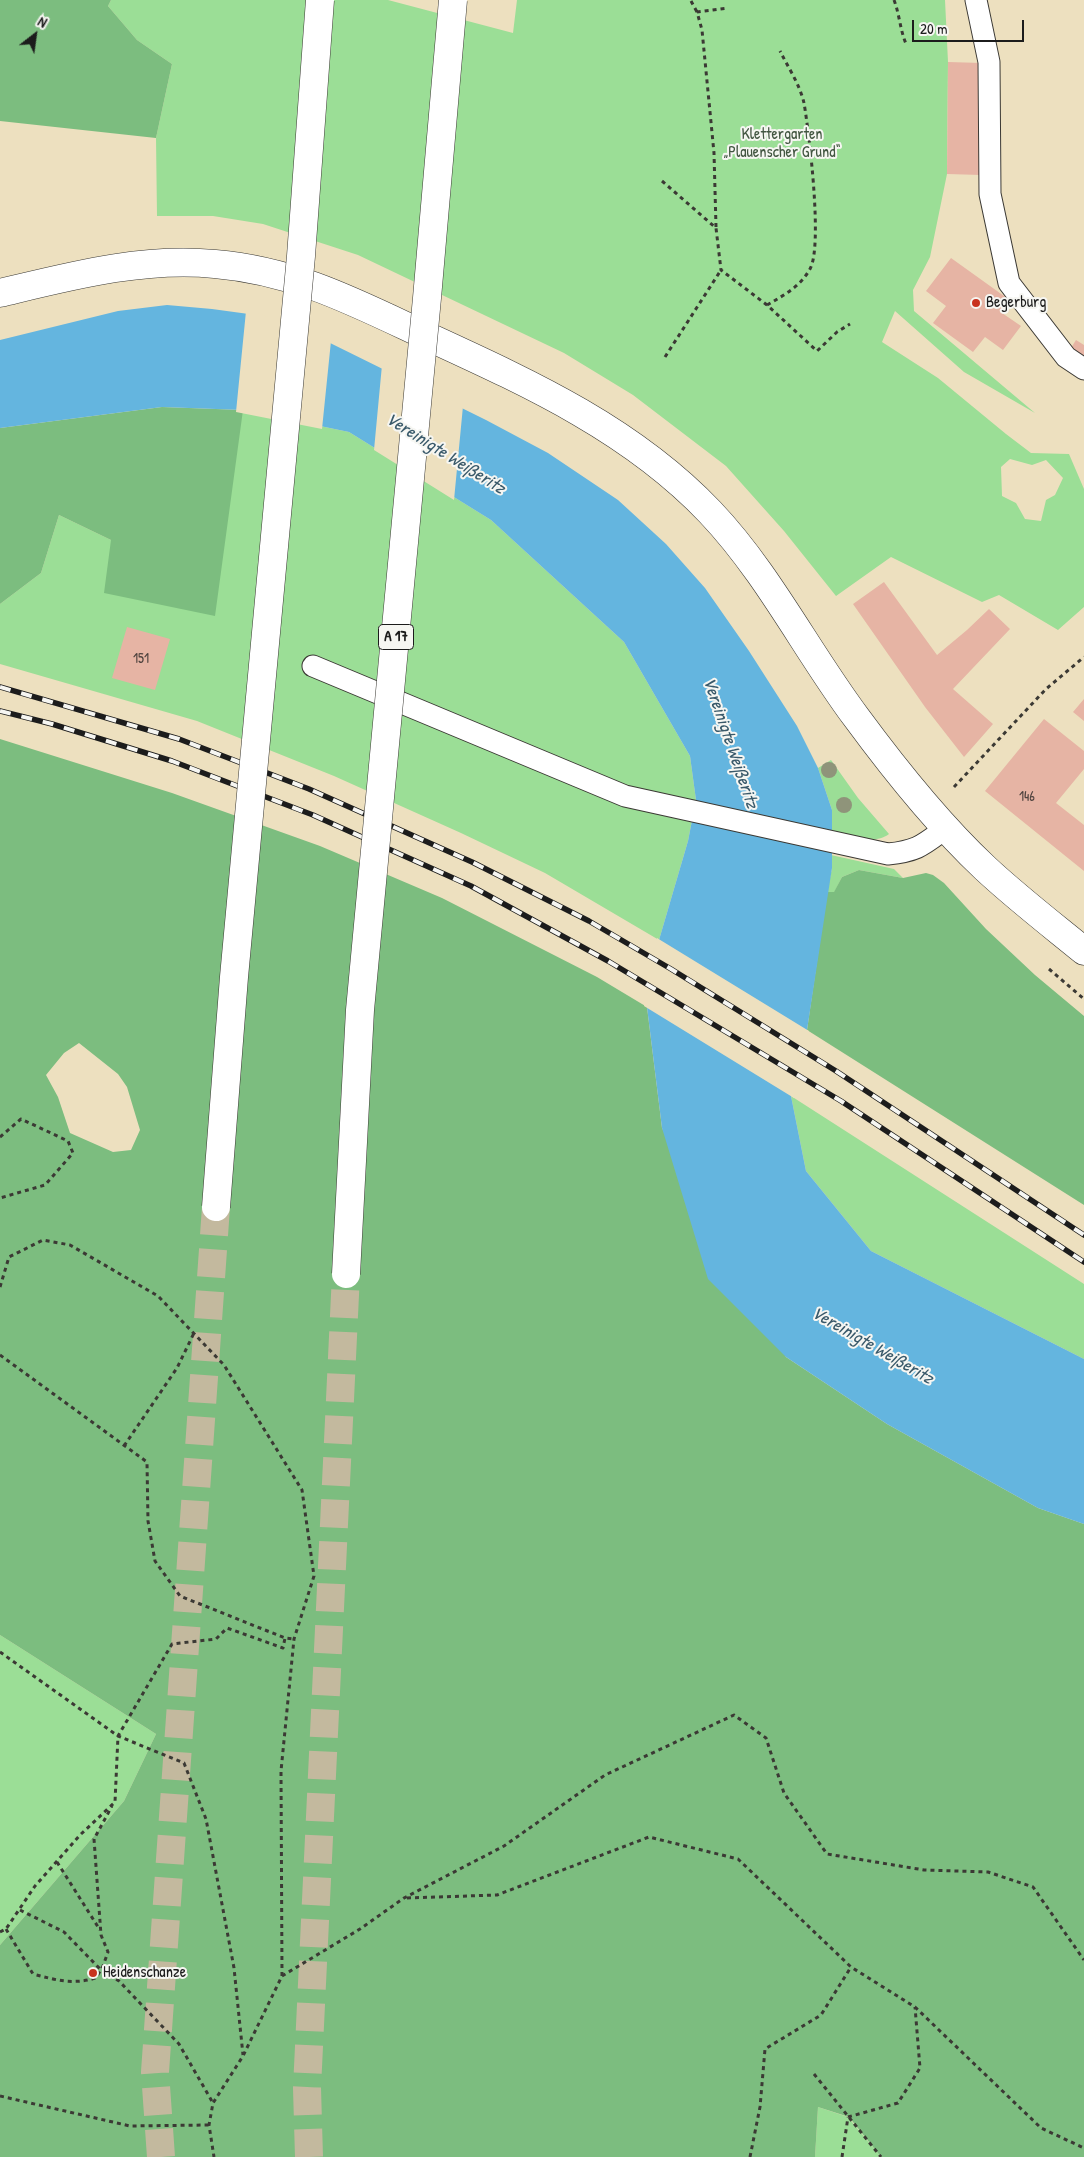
<!DOCTYPE html>
<html>
<head>
<meta charset="utf-8">
<style>
  body { margin:0 }
  #map { position:relative; width:1084px; height:2157px; overflow:hidden; background:#ede0bf; font-family:"Patrick Hand",sans-serif }
  canvas { display:block }
  .north { position:absolute; left:10px; top:10px; width:50px; height:50px; -webkit-text-stroke:4px #f6f6f2; paint-order:stroke; rotate:30deg; font-size:14px; font-weight:700; line-height:20px; text-align:center; color:#1c1c1c }
  .north::after { content:''; display:block; margin:auto; width:18px; height:22px; background:#1c1c1c; clip-path:polygon(50% 0,100% 100%,50% 72%,0 100%) }
  .scale { position:absolute; left:912px; top:20px; width:112px; height:22px; box-sizing:border-box; border:2px solid #1c1c1c; border-top:0; padding-left:6px; font-size:15px; line-height:18px; white-space:nowrap; color:#1c1c1c; -webkit-text-stroke:4px #f6f6f2; paint-order:stroke }
</style>
</head>
<body>
<div id="map">
<canvas width="1084" height="2157"></canvas>
<div class="north">N</div>
<div class="scale">20 m</div>
</div>
<script>
const ctx = document.querySelector('canvas').getContext('2d');
ctx.lineJoin = 'round';
function paint(path, color) { ctx.fillStyle = color; ctx.fill(path, 'evenodd'); }
function stroke(path, color, width, dash) { ctx.strokeStyle = color; ctx.lineWidth = width; ctx.lineCap = dash ? 'butt' : 'round'; ctx.setLineDash(dash || []); ctx.stroke(path); }
function label(font, color, halo, rows, align = 'center') {
  ctx.font = font + ' "Patrick Hand",sans-serif'; ctx.lineWidth = 4; ctx.setLineDash([]); ctx.textBaseline = 'middle'; ctx.strokeStyle = halo; ctx.fillStyle = color; for (const [text, x, y, turn = 0] of rows) {
    ctx.save(); ctx.translate(x, y); ctx.rotate((+turn || 0) * Math.PI / 180); ctx.textAlign = isNaN(turn) ? turn : align; if (halo) ctx.strokeText(text, 0, 0); ctx.fillText(text, 0, 0); ctx.restore();
  }
}
paint(new Path2D(`
  M 111,0 L 388,0 L 513,33 L 517,0 L 945,0 L 948,62 L 947,174 L 930,257 L 913,290 L 914,311 L 1035,413 L 964,372 L 895,311 L 882,342 L 938,378 L 1006,434 L 1031,453 L 1069,454 L 1084,489 L 1084,607 L 1058,630 L 999,595 L 982,602 L 891,557 L 836,596 L 784,531 L 726,466 L 633,395 L 564,353 L 358,255 L 263,224 L 213,216 L 157,216 L 156,138 L 172,64 L 137,40 L 108,6 ZM 1010,459 L 1032,465 L 1046,460 L 1063,478 L 1055,495 L 1046,500 L 1041,521 L 1025,519 L 1016,503 L 1002,496 L 1001,467 Z
  M 243,410 L 349,432 L 491,520 L 624,642 L 690,756 L 696,800 L 688,841 L 659,940 L 545,873 L 461,833 L 334,776 L 197,721 L 0,664 L 0,604 L 41,573 L 59,515 L 111,540 Z
  M 831,760 L 858,798 L 889,834 C 873,846 850,835 832,831 L 832,810 L 818,768 Z
  M 831,855 L 894,869 L 903,878 L 859,870 L 842,877 L 834,893 L 827,892 L 832,868 Z
  M 791,1096 L 1084,1284 L 1084,1359 L 871,1251 L 806,1171 Z
  M 0,1635 L 156,1734 L 124,1801 L 0,1945 Z
  M 818,2107 L 848,2117 L 881,2157 L 815,2157 Z`), '#9bde96');
paint(new Path2D(`
  M 0,0 L 111,0 L 108,6 L 137,40 L 172,64 L 156,138 L 0,121 Z
  M 162,407 L 243,410 L 215,616 L 104,593 L 111,540 L 59,515 L 41,573 L 0,604 L 0,428 Z
  M 0,739 L 172,793 L 320,846 L 442,898 L 597,977 L 647,1007 L 662,1128 L 786,1357 L 887,1424 L 1038,1508 L 1084,1524 L 1084,2157 L 881,2157 L 849,2117 L 818,2107 L 815,2157 L 0,2157 L 0,1945 L 124,1801 L 156,1734 L 0,1635 ZM 79,1043 L 118,1074 L 127,1087 L 140,1130 L 131,1150 L 113,1152 L 70,1133 L 58,1097 L 46,1075 L 64,1053 Z
  M 859,870 L 903,878 L 926,873 L 933,875 L 944,883 L 986,929 L 1035,975 L 1084,1016 L 1084,1205 L 807,1030 L 827,892 L 834,892 L 842,877 Z`), '#7cbd7f');
paint(new Path2D(`
  M 167,305 L 212,309 L 256,315 L 322,339 L 486,420 L 548,453 L 618,500 L 666,544 L 705,588 L 749,651 L 797,726 L 818,768 L 832,810 L 832,868 L 807,1030 L 791,1096 L 806,1171 L 871,1251 L 1084,1359 L 1084,1524 L 1038,1508 L 887,1424 L 786,1357 L 708,1279 L 662,1128 L 647,1007 L 659,940 L 688,841 L 696,800 L 690,756 L 624,642 L 491,520 L 349,432 L 243,410 L 162,407 L 0,428 L 0,340 L 118,311 Z`), '#64b5df');
paint(new Path2D(`
  M 246,311 L 257,313 L 331,341 L 322,429 L 236,412 Z
  M 382,365 L 463,406 L 454,500 L 374,450 Z
  M 657,938 L 809,1031 L 794,1098 L 644,1006 Z`), '#ede0bf');
paint(new Path2D(`
  M 948,62 L 982,63 L 981,175 L 947,174 Z
  M 951,258 L 1011,301 L 1002,313 L 1021,326 L 1003,350 L 985,337 L 973,352 L 933,323 L 946,306 L 926,291 Z
  M 1076,340 L 1084,345 L 1084,367 L 1066,356 Z
  M 884,582 L 937,655 L 967,630 L 989,609 L 1010,629 L 953,689 L 993,724 L 964,757 L 925,707 L 853,604 Z
  M 127,627 L 170,639 L 155,690 L 112,678 Z
  M 1084,699 L 1084,721 L 1073,712 Z
  M 1044,719 L 1084,751 L 1084,769 L 1056,803 L 1084,825 L 1084,871 L 985,791 Z`), '#e6b4a4');
stroke(new Path2D(`
  M 161,2157 L 155,2072 L 216,1207
  M 309,2157 L 307,2088 L 346,1274`), '#c3b99e', 28, [28, 14]);
const service = new Path2D(`
  M 976,0 L 989,62 L 990,194 L 1009,283 L 1066,357 L 1084,369
  M 313,666 L 625,796 L 888,854 C 918,851 923,845 946,828`);
const secondary = new Path2D(`
  M 0,293 C 71,276 142,257 215,264 C 298,271 360,305 433,339 C 533,385 633,431 710,512 C 768,573 806,650 856,717 C 895,770 937,823 985,868 C 1016,897 1051,924 1084,951`);
stroke(service, '#3b3934', 23);
stroke(secondary, '#3b3934', 29);
stroke(new Path2D(`
  M 894,0 C 900,16 900,31 907,46
  M 691,1 L 697,12
  M 662,181 L 716,228 L 721,270 L 767,305 L 817,351 L 837,332 L 850,324
  M 716,227 L 714,153 L 702,30 L 697,12 L 728,8
  M 767,305 C 784,295 800,287 810,269 C 823,246 809,132 804,103 C 800,85 788,67 780,51
  M 665,357 L 721,270
  M 954,787 L 1046,689 L 1084,657
  M 1049,969 L 1084,999
  M 0,1137 L 21,1119 L 68,1141 L 73,1153 L 45,1185 L 0,1198
  M 0,1287 L 9,1257 L 43,1240 L 70,1245 L 158,1296 L 224,1365 L 302,1490 L 314,1576 L 294,1639 L 281,1771 L 282,1976 L 243,2056 L 213,2103 L 209,2125 L 214,2157
  M 0,1355 L 147,1462 L 148,1521 L 155,1561 L 180,1596 L 285,1638 L 294,1639
  M 124,1446 L 177,1368 L 194,1333
  M 0,1652 L 118,1736 L 184,1763 L 206,1819 L 234,1968 L 243,2055
  M 57,1862 L 100,1930
  M 407,1898 L 497,1895 L 649,1837 L 738,1859 L 851,1967 L 915,2007 L 1041,2128 L 1084,2148
  M 20,1910 L 64,1932 L 101,1970 L 119,1981 L 179,2044 L 213,2103
  M 6,1929 L 33,1974 C 56,1980 72,1985 96,1978 L 103,1966 L 108,1952 L 101,1935 L 94,1839 L 112,1806
  M 0,1932 L 6,1929 L 35,1886 L 80,1835 L 115,1802 L 118,1736 L 172,1644 L 216,1639 L 227,1628 L 283,1648 L 285,1638
  M 282,1976 L 360,1929 L 404,1898 L 504,1846 L 605,1775 L 734,1715 L 766,1738 L 784,1793 L 827,1854 L 924,1870 L 988,1872 L 1033,1887 L 1084,1960
  M 814,2074 L 881,2157
  M 0,2096 L 130,2126 L 209,2125
  M 848,2117 L 898,2103 L 920,2068 L 915,2007
  M 750,2157 L 760,2107 L 765,2049 L 821,2015 L 851,1967
  M 842,2157 L 848,2117`), '#3b3934', 3, [4, 4]);
stroke(service, '#fff', 21);
stroke(secondary, '#fff', 28);
const rail = new Path2D(`
  M 0,687 L 179,739 L 309,789 L 472,862 L 589,921 L 671,969 L 836,1071 L 1084,1235
  M 0,711 L 52,724 L 172,761 L 313,815 L 471,886 L 608,961 L 841,1101 L 1084,1262`);
stroke(rail, '#1c1c1c', 5.5);
stroke(rail, '#f6f6f2', 4, [11]);
const motorwayBridge = new Path2D(`
  M 216,1207 L 234,977 L 301,256 L 320,0
  M 346,1274 L 360,1010 L 427,298 L 453,0`);
stroke(motorwayBridge, '#3b3934', 29, []);
stroke(motorwayBridge, '#fff', 28);
ctx.fillStyle = '#8f947a';
for (const [x, y] of [
  [829,770],
  [844,805]
]) { ctx.beginPath(); ctx.arc(x, y, 8, 0, 2 * Math.PI); ctx.fill(); }
for (const [x, y, r, color] of [
  [976,303,5,"#c8321e"],
  [93,1973,5,"#c8321e"]
]) { const dot = new Path2D(); dot.arc(x, y, r, 0, 2 * Math.PI); ctx.fillStyle = color; ctx.fill(dot); stroke(dot, '#f6f6f2', 2); }
label('14px', '#4e423e', null, [
  ["151",141,659],
  ["146",1027,797]
]);
for (const [x, y, w] of [
  [396,637,35]
]) { const box = new Path2D(); box.roundRect(x - w / 2, y - 12.5, w, 25, 4); ctx.fillStyle = '#f6f6f2'; ctx.fill(box); stroke(box, '#1c1c1c', 1); }
label('bold 15px', '#1c1c1c', null, [
  ["A 17",396,637]
]);
label('16px', '#425641', '#f6f6f2', [
  ["Klettergarten",782,135],
  ["„Plauenscher Grund“",782,153]
]);
label('16px', '#1c1c1c', '#f6f6f2', [
  ["Begerburg",986,303],
  ["Heidenschanze",103,1973]
], 'left');
label('italic 18px', '#39596a', '#f6f6f2', [
  ["Vereinigte Weißeritz",445,454,32],
  ["Vereinigte Weißeritz",730,743,71],
  ["Vereinigte Weißeritz",872,1346,30]
]);
</script>
</body>
</html>
